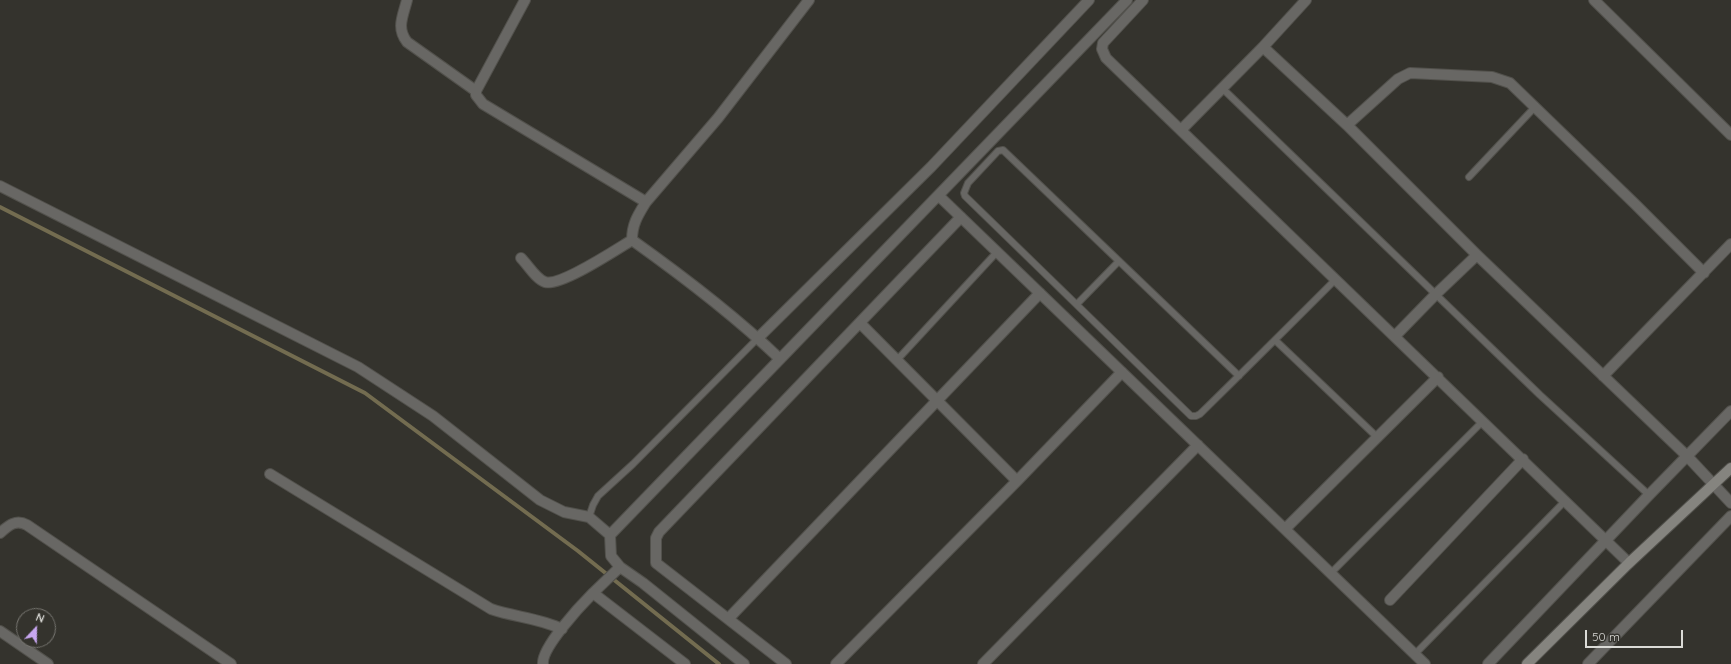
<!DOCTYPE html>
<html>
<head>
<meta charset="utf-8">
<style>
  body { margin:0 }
  #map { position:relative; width:1731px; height:664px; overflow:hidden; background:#34332d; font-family:Quicksand,sans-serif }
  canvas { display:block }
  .north { position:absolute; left:16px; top:608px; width:40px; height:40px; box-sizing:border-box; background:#34332d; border:1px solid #777671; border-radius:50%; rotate:22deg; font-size:11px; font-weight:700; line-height:16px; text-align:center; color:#dbdbd7 }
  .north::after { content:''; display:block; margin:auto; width:14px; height:18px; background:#c7a6f0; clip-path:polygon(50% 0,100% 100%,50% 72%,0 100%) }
  .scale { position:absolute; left:1585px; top:630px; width:98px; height:18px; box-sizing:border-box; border:2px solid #dbdbd7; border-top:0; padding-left:5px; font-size:12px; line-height:14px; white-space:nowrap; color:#dbdbd7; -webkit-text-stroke:3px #34332d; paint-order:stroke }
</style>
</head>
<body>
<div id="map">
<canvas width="1731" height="664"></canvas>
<div class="north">N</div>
<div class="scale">50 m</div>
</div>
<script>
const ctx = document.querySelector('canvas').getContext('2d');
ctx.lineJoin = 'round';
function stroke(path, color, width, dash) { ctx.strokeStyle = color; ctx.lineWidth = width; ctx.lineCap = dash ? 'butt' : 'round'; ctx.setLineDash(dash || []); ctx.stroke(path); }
stroke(new Path2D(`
  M 0,207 L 365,393 L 578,551 L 719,664`), '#736c50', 4);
const lane = new Path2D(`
  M 1222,88 L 1540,395 L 1649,495
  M 1469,177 L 1534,108
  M 1077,304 L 1119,261
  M 1275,340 L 1377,437
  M 897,360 L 997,252
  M 1239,376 L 1003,150 L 998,151 L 968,183 L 964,193 L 965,196 L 1191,416 L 1196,416 L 1200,414 C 1246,369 1291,324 1336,279
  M 589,517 L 593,505 L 598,496 L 633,464 L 758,338
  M 1331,573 L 1483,421
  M 1415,654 L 1566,500`);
const street = new Path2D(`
  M 407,0 C 403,16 396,28 407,42 L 476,91
  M 525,0 L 476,91 L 476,95 L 483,104 L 646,202
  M 1143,0 L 1103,43 L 1102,49 L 1106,58 L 1629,563
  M 1594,0 L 1731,135
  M 1263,47 L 1306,0
  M 1347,125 L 1398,79 L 1410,73 L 1492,77 L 1510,83 L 1635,204 L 1704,273
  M 1181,130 L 1263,47 L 1347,125 L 1477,255 L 1687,456 L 1731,503
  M 0,186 L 358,367 L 433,416 L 540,500 L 564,512 L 589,517 L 610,535 L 611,556 L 620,567 L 643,583 L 744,664
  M 939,196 L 1425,664
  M 632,240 C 632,224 638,215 646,202 L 718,118 L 809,0
  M 632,240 C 684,277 734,315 780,359
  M 521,258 C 528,265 536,279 545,282 C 560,287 617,249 632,240
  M 860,323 L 1017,481
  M 1395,336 L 1435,295 L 1477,255
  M 758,338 L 931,167 L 1089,0
  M 1603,376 L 1731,244
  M 270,474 L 491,609 C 514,617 540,618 562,629
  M 1285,529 L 1438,377
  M 0,533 C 9,525 16,519 27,525 L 231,664
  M 610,535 L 1127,0
  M 620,567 L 593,593 L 685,664
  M 1390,600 L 1523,459
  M 728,619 L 1040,293
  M 0,631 L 48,664
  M 543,664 C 541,648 581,605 593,593
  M 786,664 L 656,563 L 656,538 L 659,532 L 961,217
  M 836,664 L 1017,481 L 1122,372
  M 983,664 L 1198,445
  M 1488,664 L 1649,495 L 1731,411
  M 1588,664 L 1731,516`);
const secondary = new Path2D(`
  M 1527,664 L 1629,563 L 1731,468`);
stroke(lane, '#52514c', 8);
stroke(street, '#52514c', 12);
stroke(secondary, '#52514c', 12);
stroke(lane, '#686764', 6);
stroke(street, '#686764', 10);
stroke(secondary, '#85847f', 10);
</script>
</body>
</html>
